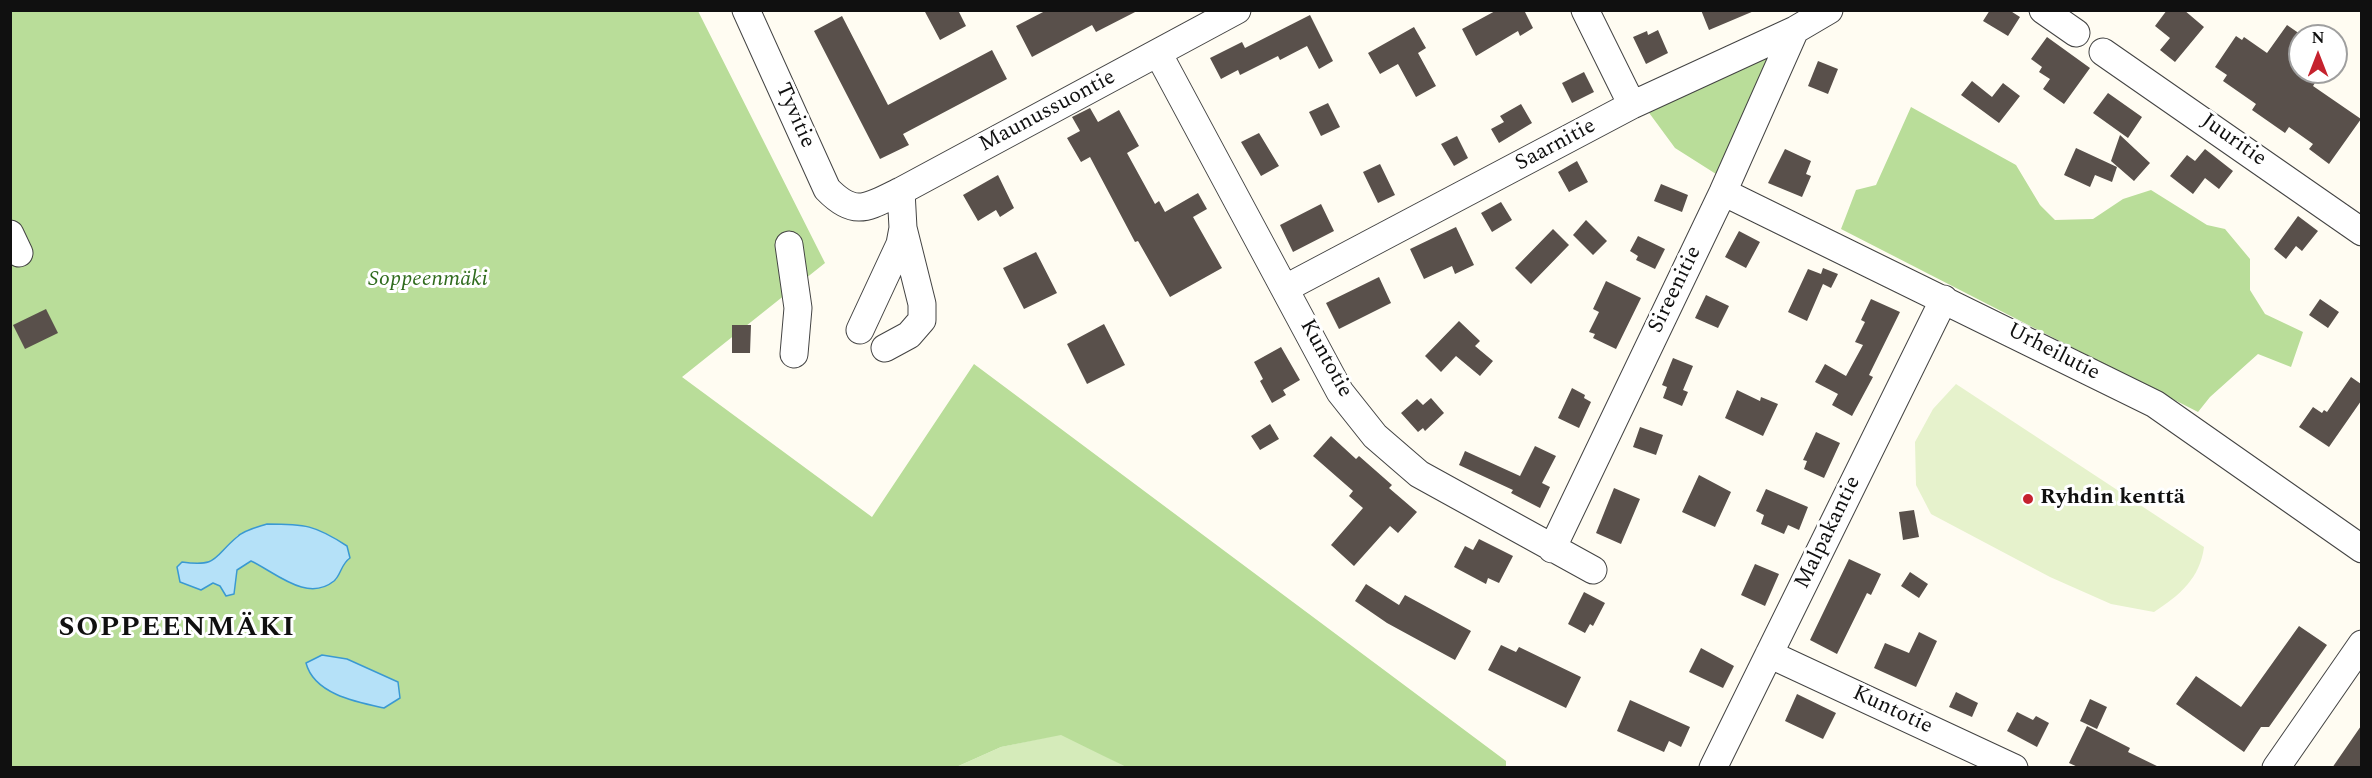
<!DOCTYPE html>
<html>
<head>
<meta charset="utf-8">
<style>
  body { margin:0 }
  #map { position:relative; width:2372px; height:778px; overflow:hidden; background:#fffcf2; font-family:Spectral,serif }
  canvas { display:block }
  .frame { position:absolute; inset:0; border:12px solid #101010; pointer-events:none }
  .north { position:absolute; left:2288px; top:24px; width:60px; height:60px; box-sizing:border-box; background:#fff; border:2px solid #9f9f9f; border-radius:50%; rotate:0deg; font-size:16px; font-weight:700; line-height:24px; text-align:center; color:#101010 }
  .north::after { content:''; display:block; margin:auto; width:21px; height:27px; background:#c5222e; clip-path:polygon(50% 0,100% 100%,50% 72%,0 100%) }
</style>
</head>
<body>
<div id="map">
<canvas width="2372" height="778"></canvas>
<div class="frame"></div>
<div class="north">N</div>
</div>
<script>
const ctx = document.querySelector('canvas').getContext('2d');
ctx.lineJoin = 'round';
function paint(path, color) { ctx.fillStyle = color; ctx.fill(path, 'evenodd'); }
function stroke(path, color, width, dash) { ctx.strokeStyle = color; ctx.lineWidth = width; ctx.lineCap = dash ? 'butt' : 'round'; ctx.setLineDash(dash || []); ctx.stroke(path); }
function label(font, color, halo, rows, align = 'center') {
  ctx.font = font + ' Spectral,serif'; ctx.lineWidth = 6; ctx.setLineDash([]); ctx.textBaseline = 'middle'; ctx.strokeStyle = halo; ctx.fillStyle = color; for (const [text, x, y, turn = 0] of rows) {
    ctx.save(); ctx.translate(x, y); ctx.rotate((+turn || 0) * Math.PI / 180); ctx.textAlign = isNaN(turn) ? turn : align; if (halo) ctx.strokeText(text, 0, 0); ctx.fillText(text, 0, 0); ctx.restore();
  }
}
paint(new Path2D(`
  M 1062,734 L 1126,767 L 954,768 L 1001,747 Z`), '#d5ebba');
paint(new Path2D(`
  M 10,11 L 698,11 L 825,263 L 682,377 L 872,517 L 974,364 L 1506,761 L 1506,767 L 1126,767 L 1061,735 L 1001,747 L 954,768 L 11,767 ZM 238,535 L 343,563 L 336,580 L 267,569 L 251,561 L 236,570 L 234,594 L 182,562 C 214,566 218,559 238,535 Z
  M 1774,49 L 1716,174 L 1675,148 L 1647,110 Z
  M 1911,107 L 2016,165 L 2040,205 L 2055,220 L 2093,219 L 2123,199 L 2151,190 L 2207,225 L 2225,229 L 2250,259 L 2250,290 L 2265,314 L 2303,332 L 2291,367 L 2258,354 L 2210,397 L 2198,412 L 1841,229 L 1856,190 L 1876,185 Z`), '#b9dd99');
paint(new Path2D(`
  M 1956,384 L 2204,547 C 2200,578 2180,595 2154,612 L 2111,604 L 2050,577 L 1931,514 L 1916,485 L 1915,442 L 1933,409 Z`), '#e6f2cc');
const water = new Path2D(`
  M 267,524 C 305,524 315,525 347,546 L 350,558 C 341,564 341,575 334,581 C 307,603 275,572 251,561 L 237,570 L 234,594 L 226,596 L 220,586 L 213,583 L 201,590 L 180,582 L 177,567 L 182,562 C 219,567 213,557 237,537 C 244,530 258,527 267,524 Z
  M 322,655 L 347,659 L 398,682 L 400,698 L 384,708 C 356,702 314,694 306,663 Z`);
paint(water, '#b5e1f8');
stroke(water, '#3a99d2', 1.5);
paint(new Path2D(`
  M 924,10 L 958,10 L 966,26 L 940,40 Z
  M 1047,10 L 1139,10 L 1096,32 L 1092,25 L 1032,57 L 1016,26 Z
  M 1497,10 L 1524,10 L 1533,28 L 1520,36 L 1518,31 L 1476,56 L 1462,29 Z
  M 1701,10 L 1754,10 L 1754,11 L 1709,30 Z
  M 1990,10 L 2009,10 L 2020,17 L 2008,36 L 1983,21 Z
  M 2167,10 L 2184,10 L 2204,27 L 2175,62 L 2160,50 L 2170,38 L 2155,26 Z
  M 1310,15 L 1333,61 L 1319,69 L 1307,46 L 1280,60 L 1278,56 L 1240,75 L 1238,70 L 1221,79 L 1210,58 L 1242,42 L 1245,48 Z
  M 842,16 L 888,105 L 992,50 L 1007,79 L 903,134 L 909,145 L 880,159 L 814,31 Z
  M 2287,25 L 2300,34 L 2300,72 L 2322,72 L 2313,86 L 2361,119 L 2329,164 L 2309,149 L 2313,144 L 2289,127 L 2285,133 L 2252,110 L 2256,104 L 2223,81 L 2227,75 L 2215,67 L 2236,36 L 2242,40 L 2244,37 L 2267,53 Z
  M 1414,27 L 1426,48 L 1418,53 L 1436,86 L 1416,97 L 1398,64 L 1380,74 L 1368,53 Z
  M 1658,30 L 1668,53 L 1646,64 L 1633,37 L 1647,31 L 1648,35 Z
  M 2047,37 L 2090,68 L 2064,104 L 2043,89 L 2050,79 L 2039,72 L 2042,67 L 2031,59 Z
  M 1818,61 L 1838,69 L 1828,94 L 1808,86 Z
  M 1584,72 L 1594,92 L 1572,103 L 1562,83 Z
  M 1972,81 L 1992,97 L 2003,83 L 2020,96 L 1999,123 L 1961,95 Z
  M 2108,93 L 2142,117 L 2128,138 L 2093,113 Z
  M 1328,103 L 1340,127 L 1321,136 L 1309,112 Z
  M 1521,104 L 1532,123 L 1499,143 L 1491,129 L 1504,122 L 1500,116 Z
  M 1090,108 L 1098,122 L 1119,110 L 1139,146 L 1127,153 L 1155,204 L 1159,201 L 1165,212 L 1198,193 L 1207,209 L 1193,217 L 1222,268 L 1170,297 L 1138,241 L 1135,242 L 1090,157 L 1081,162 L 1067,138 L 1080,131 L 1072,117 Z
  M 1259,133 L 1279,166 L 1261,176 L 1241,142 Z
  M 2120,135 L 2150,163 L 2134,181 L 2111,161 Z
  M 1457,136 L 1468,158 L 1454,166 L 1441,144 Z
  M 2076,148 L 2117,167 L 2112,182 L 2095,175 L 2090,187 L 2064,175 Z
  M 1785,149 L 1811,161 L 1806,174 L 1811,176 L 1802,197 L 1768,183 Z
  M 2205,149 L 2233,171 L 2219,189 L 2205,178 L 2193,194 L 2170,176 L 2187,155 L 2195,161 Z
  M 1577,161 L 1588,182 L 1569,192 L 1558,172 Z
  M 1380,164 L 1395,195 L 1378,203 L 1363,172 Z
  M 998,175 L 1014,208 L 1000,217 L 996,210 L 978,221 L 963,195 Z
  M 1661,184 L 1688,195 L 1682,212 L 1654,201 Z
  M 1501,202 L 1512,220 L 1492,232 L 1481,213 Z
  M 1321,204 L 1334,231 L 1293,252 L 1280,225 Z
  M 2298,216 L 2318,231 L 2302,251 L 2296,246 L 2286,259 L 2274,249 Z
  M 1586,220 L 1607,241 L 1593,255 L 1573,235 Z
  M 1456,227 L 1474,265 L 1455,274 L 1452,266 L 1424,279 L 1410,249 Z
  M 1553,229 L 1569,245 L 1531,284 L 1515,268 Z
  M 1739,231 L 1760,242 L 1746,268 L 1725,257 Z
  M 1638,236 L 1665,249 L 1655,269 L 1636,260 L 1638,256 L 1630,251 Z
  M 1036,252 L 1057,293 L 1024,309 L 1003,268 Z
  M 1823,268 L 1838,274 L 1831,288 L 1823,284 L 1807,321 L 1788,312 L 1808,269 L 1821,274 Z
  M 1379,277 L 1391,303 L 1339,329 L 1326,303 Z
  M 1606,281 L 1641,298 L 1616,349 L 1593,338 L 1595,334 L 1589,332 L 1599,312 L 1593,309 Z
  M 1706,295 L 1729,306 L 1718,328 L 1695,318 Z
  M 1871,299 L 1900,312 L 1869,375 L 1873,377 L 1852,416 L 1832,405 L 1838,394 L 1815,382 L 1825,364 L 1846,376 L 1863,345 L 1855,342 L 1865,322 L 1861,320 Z
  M 2320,299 L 2339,312 L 2328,328 L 2309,315 Z
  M 46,309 L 58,333 L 25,349 L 13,325 Z
  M 1459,321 L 1480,341 L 1475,346 L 1493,361 L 1480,376 L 1456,356 L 1441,372 L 1425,356 Z
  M 1104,324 L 1125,365 L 1087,384 L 1067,344 Z
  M 732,325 L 751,325 L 750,353 L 732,353 Z
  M 1281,347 L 1300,380 L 1283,390 L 1286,395 L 1272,403 L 1260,381 L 1263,379 L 1254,362 Z
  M 1673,358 L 1693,366 L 1683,390 L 1688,392 L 1682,406 L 1663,398 L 1667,387 L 1662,385 Z
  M 2351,377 L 2361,384 L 2361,401 L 2329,447 L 2299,427 L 2313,407 L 2322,413 L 2324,410 L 2327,412 Z
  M 1572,388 L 1585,395 L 1584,398 L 1591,402 L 1579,428 L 1558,418 Z
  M 1737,390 L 1760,401 L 1761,397 L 1778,404 L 1763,436 L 1725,418 Z
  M 1431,398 L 1444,413 L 1425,431 L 1423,428 L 1418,432 L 1401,413 L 1417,399 L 1423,405 Z
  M 1270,424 L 1279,439 L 1260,450 L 1251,436 Z
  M 1640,427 L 1663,435 L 1656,455 L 1633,447 Z
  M 1816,432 L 1840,443 L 1824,478 L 1804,469 L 1807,461 L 1803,460 Z
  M 1331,436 L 1356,459 L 1359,456 L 1392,485 L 1389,488 L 1417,512 L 1398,533 L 1390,526 L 1354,566 L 1331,545 L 1363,508 L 1349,496 L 1353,491 L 1313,456 Z
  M 1535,446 L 1556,456 L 1542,483 L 1550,487 L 1540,508 L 1511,493 L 1513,490 L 1459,465 L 1465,451 L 1520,476 Z
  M 1699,475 L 1731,492 L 1715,527 L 1682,512 Z
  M 1614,488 L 1640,499 L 1621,544 L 1596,533 Z
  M 1766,489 L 1808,507 L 1799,530 L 1788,525 L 1784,534 L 1761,524 L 1764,515 L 1756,511 Z
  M 1914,510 L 1919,537 L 1903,540 L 1899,512 Z
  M 1479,539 L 1513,556 L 1499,583 L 1488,578 L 1486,584 L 1454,567 L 1465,546 L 1473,550 Z
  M 1849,559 L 1881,574 L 1871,595 L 1867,593 L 1837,654 L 1810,640 Z
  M 1755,564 L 1779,574 L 1765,606 L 1741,595 Z
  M 1910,572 L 1928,584 L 1919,598 L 1901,586 Z
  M 1366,584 L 1399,605 L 1405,595 L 1471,631 L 1455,660 L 1387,623 L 1355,601 Z
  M 1584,592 L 1605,603 L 1593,626 L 1590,624 L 1585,633 L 1568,624 Z
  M 2299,626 L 2327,645 L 2269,727 L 2261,727 L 2244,752 L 2176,704 L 2196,676 L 2241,707 Z
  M 1919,632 L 1937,641 L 1916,687 L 1874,668 L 1885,643 L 1909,653 Z
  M 1501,645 L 1516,652 L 1519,647 L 1581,677 L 1566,708 L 1488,670 Z
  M 1701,648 L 1734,666 L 1723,688 L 1689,672 Z
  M 1956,692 L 1978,703 L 1972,717 L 1949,707 Z
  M 1797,694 L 1836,713 L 1823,739 L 1785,721 Z
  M 2090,699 L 2107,707 L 2097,729 L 2080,721 Z
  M 1630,700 L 1690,727 L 1681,747 L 1669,741 L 1664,752 L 1617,731 Z
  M 2017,712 L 2033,720 L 2036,716 L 2049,723 L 2037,747 L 2007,731 Z
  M 2087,726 L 2130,748 L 2128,752 L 2161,768 L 2080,768 L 2069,763 Z
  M 2361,726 L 2361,768 L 2332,768 Z`), '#59504b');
const minor = new Path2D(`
  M 746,10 L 827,189 C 856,219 869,206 901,191 L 1237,10
  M 1585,10 L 1632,105
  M 2043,10 L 2076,33
  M 2103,52 L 2362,232
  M 1158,53 L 1340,392 L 1375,436 L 1419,474 L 1593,570
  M 1723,192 L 2155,404 L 2362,549
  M 10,234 L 19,253
  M 789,245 L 798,308 L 794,354
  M 1286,288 L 1632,105 L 1795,30 L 1829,10
  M 860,330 L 900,244 L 903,228
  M 885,348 L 909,335 L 922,320 L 922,304 L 903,228 L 901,191
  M 1552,549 L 1723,192 L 1795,30
  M 1769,654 L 2014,768
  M 1713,768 L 1944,299
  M 2276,768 L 2362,644`);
stroke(minor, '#434343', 29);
stroke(minor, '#fff', 27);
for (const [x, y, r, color] of [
  [2028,499,6,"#c5222e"]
]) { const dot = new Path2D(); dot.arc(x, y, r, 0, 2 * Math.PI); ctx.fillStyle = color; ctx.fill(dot); stroke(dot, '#fff', 2); }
label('22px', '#101010', '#fff', [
  ["Maunussuontie",1048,112,-28],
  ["Tyvitie",794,116,66],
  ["Juuritie",2233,141,35],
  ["Saarnitie",1556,146,-28],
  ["Sireenitie",1676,290,-64],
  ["Urheilutie",2053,353,27],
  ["Kuntotie",1325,359,61],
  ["Malpakantie",1829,533,-64],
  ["Kuntotie",1892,711,25]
]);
label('italic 22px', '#2f6b1d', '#fff', [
  ["Soppeenmäki",428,281]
]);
label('bold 22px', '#101010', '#fff', [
  ["Ryhdin kenttä",2040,499]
], 'left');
ctx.letterSpacing = '1.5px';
label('bold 28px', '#101010', '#fff', [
  ["SOPPEENMÄKI",177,630]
]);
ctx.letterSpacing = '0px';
</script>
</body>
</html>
